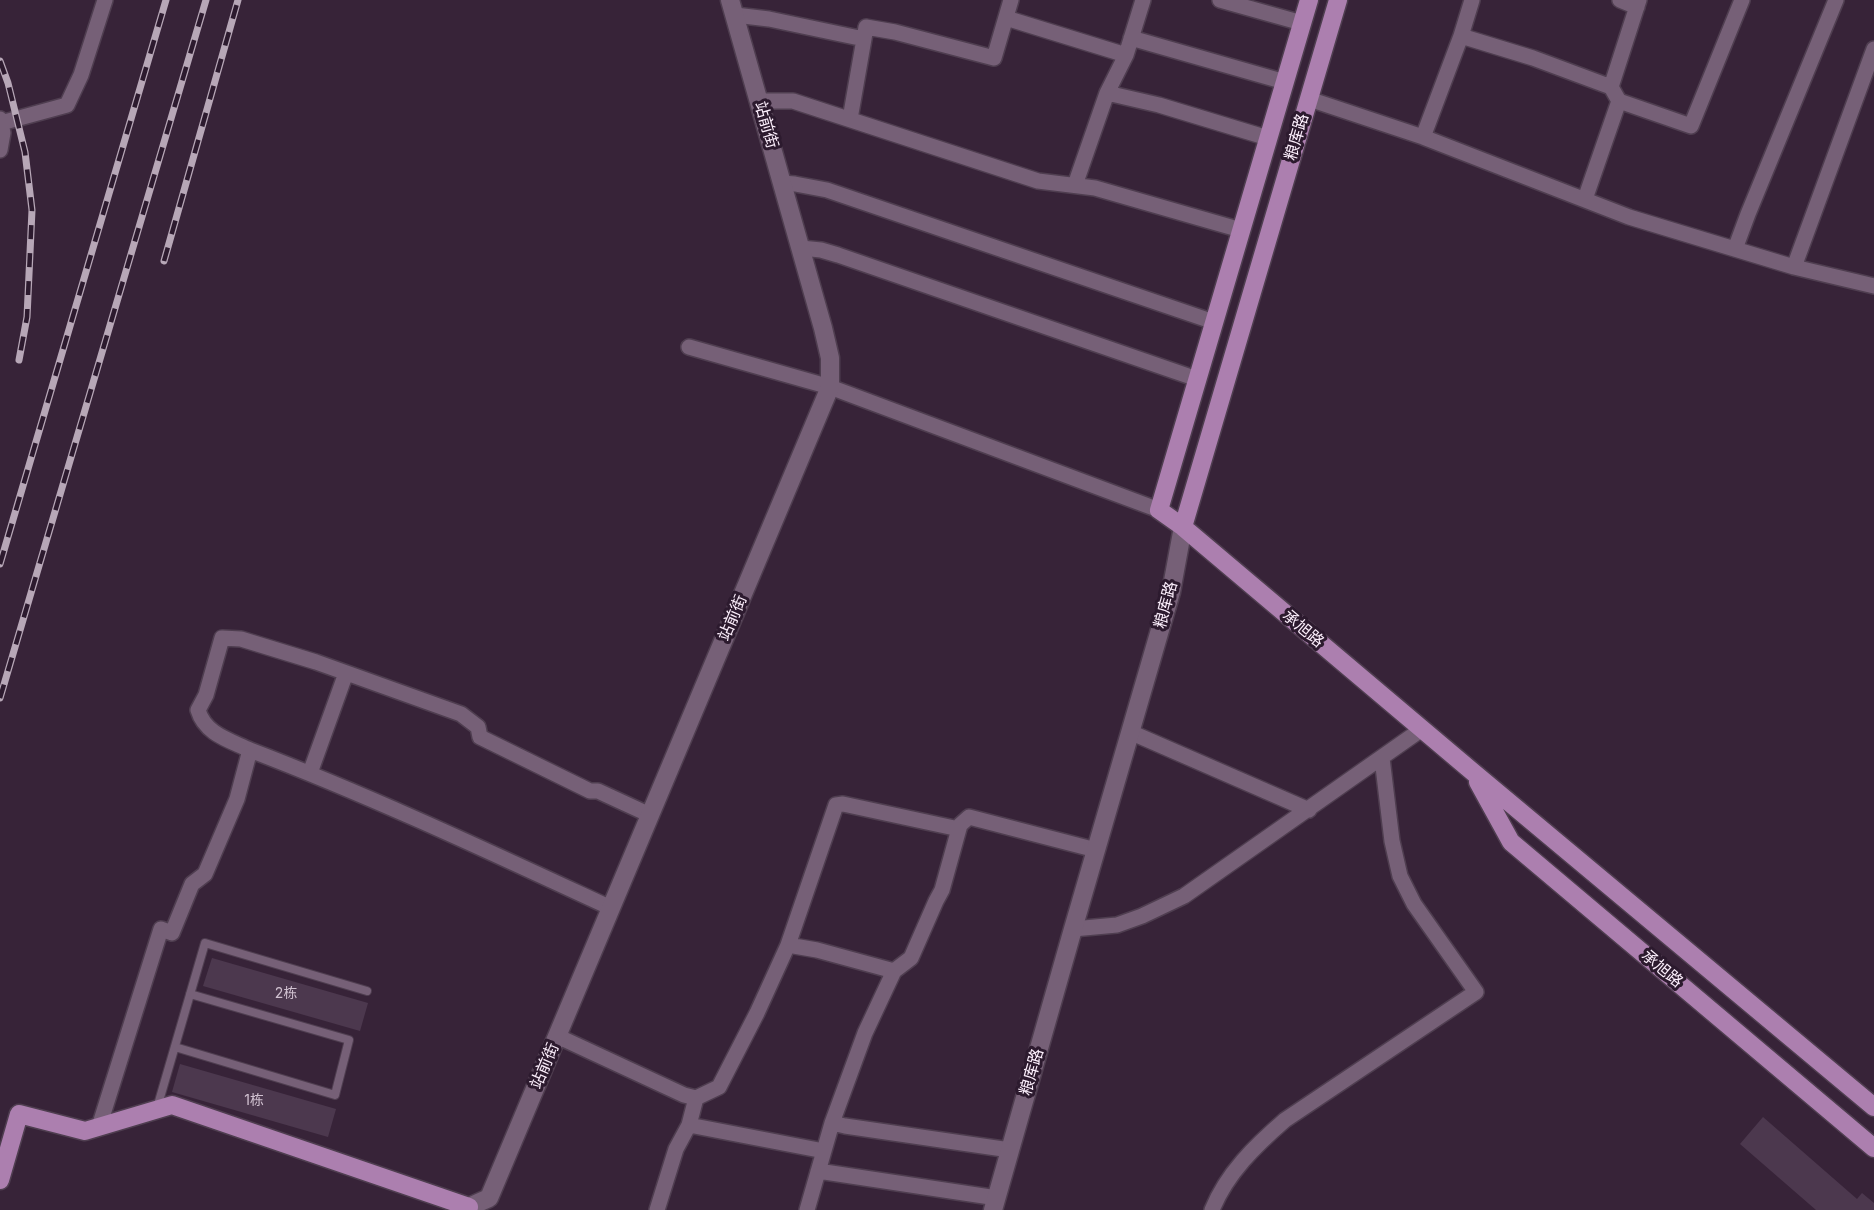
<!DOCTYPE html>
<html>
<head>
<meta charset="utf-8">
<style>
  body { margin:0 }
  canvas { display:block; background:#372338 }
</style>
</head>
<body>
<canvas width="1874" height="1210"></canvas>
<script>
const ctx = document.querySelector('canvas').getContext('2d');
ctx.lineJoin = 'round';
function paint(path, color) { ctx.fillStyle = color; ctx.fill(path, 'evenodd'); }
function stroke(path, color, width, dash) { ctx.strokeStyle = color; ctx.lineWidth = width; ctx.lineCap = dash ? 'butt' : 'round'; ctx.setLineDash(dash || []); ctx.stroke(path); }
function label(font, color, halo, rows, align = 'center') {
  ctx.font = font + ' Inter,"Noto Sans SC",sans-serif'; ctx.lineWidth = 6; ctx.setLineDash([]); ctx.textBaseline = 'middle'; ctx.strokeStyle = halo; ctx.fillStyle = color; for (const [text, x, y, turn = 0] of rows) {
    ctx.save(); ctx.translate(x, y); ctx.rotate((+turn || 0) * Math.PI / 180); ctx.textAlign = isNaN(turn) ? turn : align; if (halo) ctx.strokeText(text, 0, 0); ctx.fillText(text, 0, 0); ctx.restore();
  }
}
paint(new Path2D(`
  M 212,958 L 368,1003 L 360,1031 L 203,986 Z
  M 180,1064 L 336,1109 L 328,1137 L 172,1092 Z
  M 1763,1117 L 1857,1199 L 1862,1193 L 1874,1203 L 1874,1210 L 1816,1210 L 1740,1144 Z`), '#4c384e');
const lane = new Path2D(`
  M 175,1047 L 335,1095 L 349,1040 L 190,994
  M 157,1108 L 205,943 L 367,991`);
const street = new Path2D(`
  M 1220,0 L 1302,23
  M 1620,0 L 1637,7
  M 735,15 L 769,19 L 864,39 L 866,27 L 895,32 L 994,58 L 1011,0
  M 1006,18 L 1126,55
  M 1461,36 L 1533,58 L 1611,87
  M 1131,38 L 1285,82
  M 1107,93 L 1159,105 L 1268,138
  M 1309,99 L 1423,137 L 1629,217 L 1794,267 L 1874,286
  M 759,101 L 793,101 L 1038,181 L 1095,188 L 1241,230
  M 1619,101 L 1691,126 L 1742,0
  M 0,119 L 3,133 L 0,150
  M 850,119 L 864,39
  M 1,123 L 67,105 L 81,75 L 105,0
  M 1423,137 L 1461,36 L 1472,0
  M 782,183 L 795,184 L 827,190 L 1214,322
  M 1075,185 L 1107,93 L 1126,55 L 1143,0
  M 1585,199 L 1619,101 L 1611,87 L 1639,0
  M 801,248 L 821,250 L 838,255 L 1197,379
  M 1735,249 L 1748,214 L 1836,0
  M 1794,267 L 1874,49
  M 689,347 L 830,387 L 1159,510
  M 1130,732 L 1309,810
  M 250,750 C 229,740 205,734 198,710 L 206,695 L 222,638 L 241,639 L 316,662 L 461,714 L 478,727 L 480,737 L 590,791 L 598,791 L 650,815
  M 310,773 L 346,673
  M 1073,929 L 1117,925 L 1142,916 L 1184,896 L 1422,729
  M 894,971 L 817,950 L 788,945 L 836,805 L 843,804 L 959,829
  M 557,1036 L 684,1095 L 696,1098 L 689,1125 L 676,1149 L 657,1210
  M 696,1098 L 719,1087 L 757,1013 L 788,945
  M 832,1123 L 845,1126 L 1010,1150
  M 689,1125 L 824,1151
  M 99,1127 L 161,929 L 172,933 L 192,884 L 205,874 L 237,799 L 250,750 C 373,797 492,853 611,908
  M 818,1171 L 997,1198
  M 807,1210 L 832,1123 L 865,1033 L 894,971 L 911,958 L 936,901 L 942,890 L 960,825 L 969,817 L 1096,850
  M 1212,1210 C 1227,1173 1255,1146 1285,1120 L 1476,992 L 1414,904 L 1400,876 L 1392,841 L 1382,758`);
const secondary = new Path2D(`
  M 469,1207 L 489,1198 L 830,387 L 830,358 L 823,328 L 730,0
  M 993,1210 L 1073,929 L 1171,592 L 1183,527`);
const primary = new Path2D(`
  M 1309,0 L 1159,510 L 1183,527 L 1473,772 L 1874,1107
  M 1183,527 L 1338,0
  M 1478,782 L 1511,842 L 1874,1148
  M 0,1180 L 19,1114 L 85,1131 L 172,1105 L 469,1207`);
stroke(lane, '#4f3e50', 10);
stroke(street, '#4f3e50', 18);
stroke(secondary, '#4f3e50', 21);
stroke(primary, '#4f3e50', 21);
stroke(lane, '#766077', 8);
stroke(street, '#766077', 15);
stroke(secondary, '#766077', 18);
stroke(primary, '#ac7faf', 18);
const rail = new Path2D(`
  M 0,61 L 8,83 L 25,152 L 32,210 L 27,317 L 19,360
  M 164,261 L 238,0
  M 0,564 L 166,0
  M 0,698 L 206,0`);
stroke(rail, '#b7a7b7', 7);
stroke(rail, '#2c1a2e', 4.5, [14]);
label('14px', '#d0c1d0', null, [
  ["2栋",286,994],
  ["1栋",254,1101]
]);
label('16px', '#fceffc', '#2c1a2e', [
  ["站前街",766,125,74],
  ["粮库路",1297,137,-74],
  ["粮库路",1166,605,-75],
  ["站前街",733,618,-67],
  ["承旭路",1303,629,40],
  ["承旭路",1662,969,40],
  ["站前街",545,1066,-67],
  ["粮库路",1032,1072,-74]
]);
</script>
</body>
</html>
